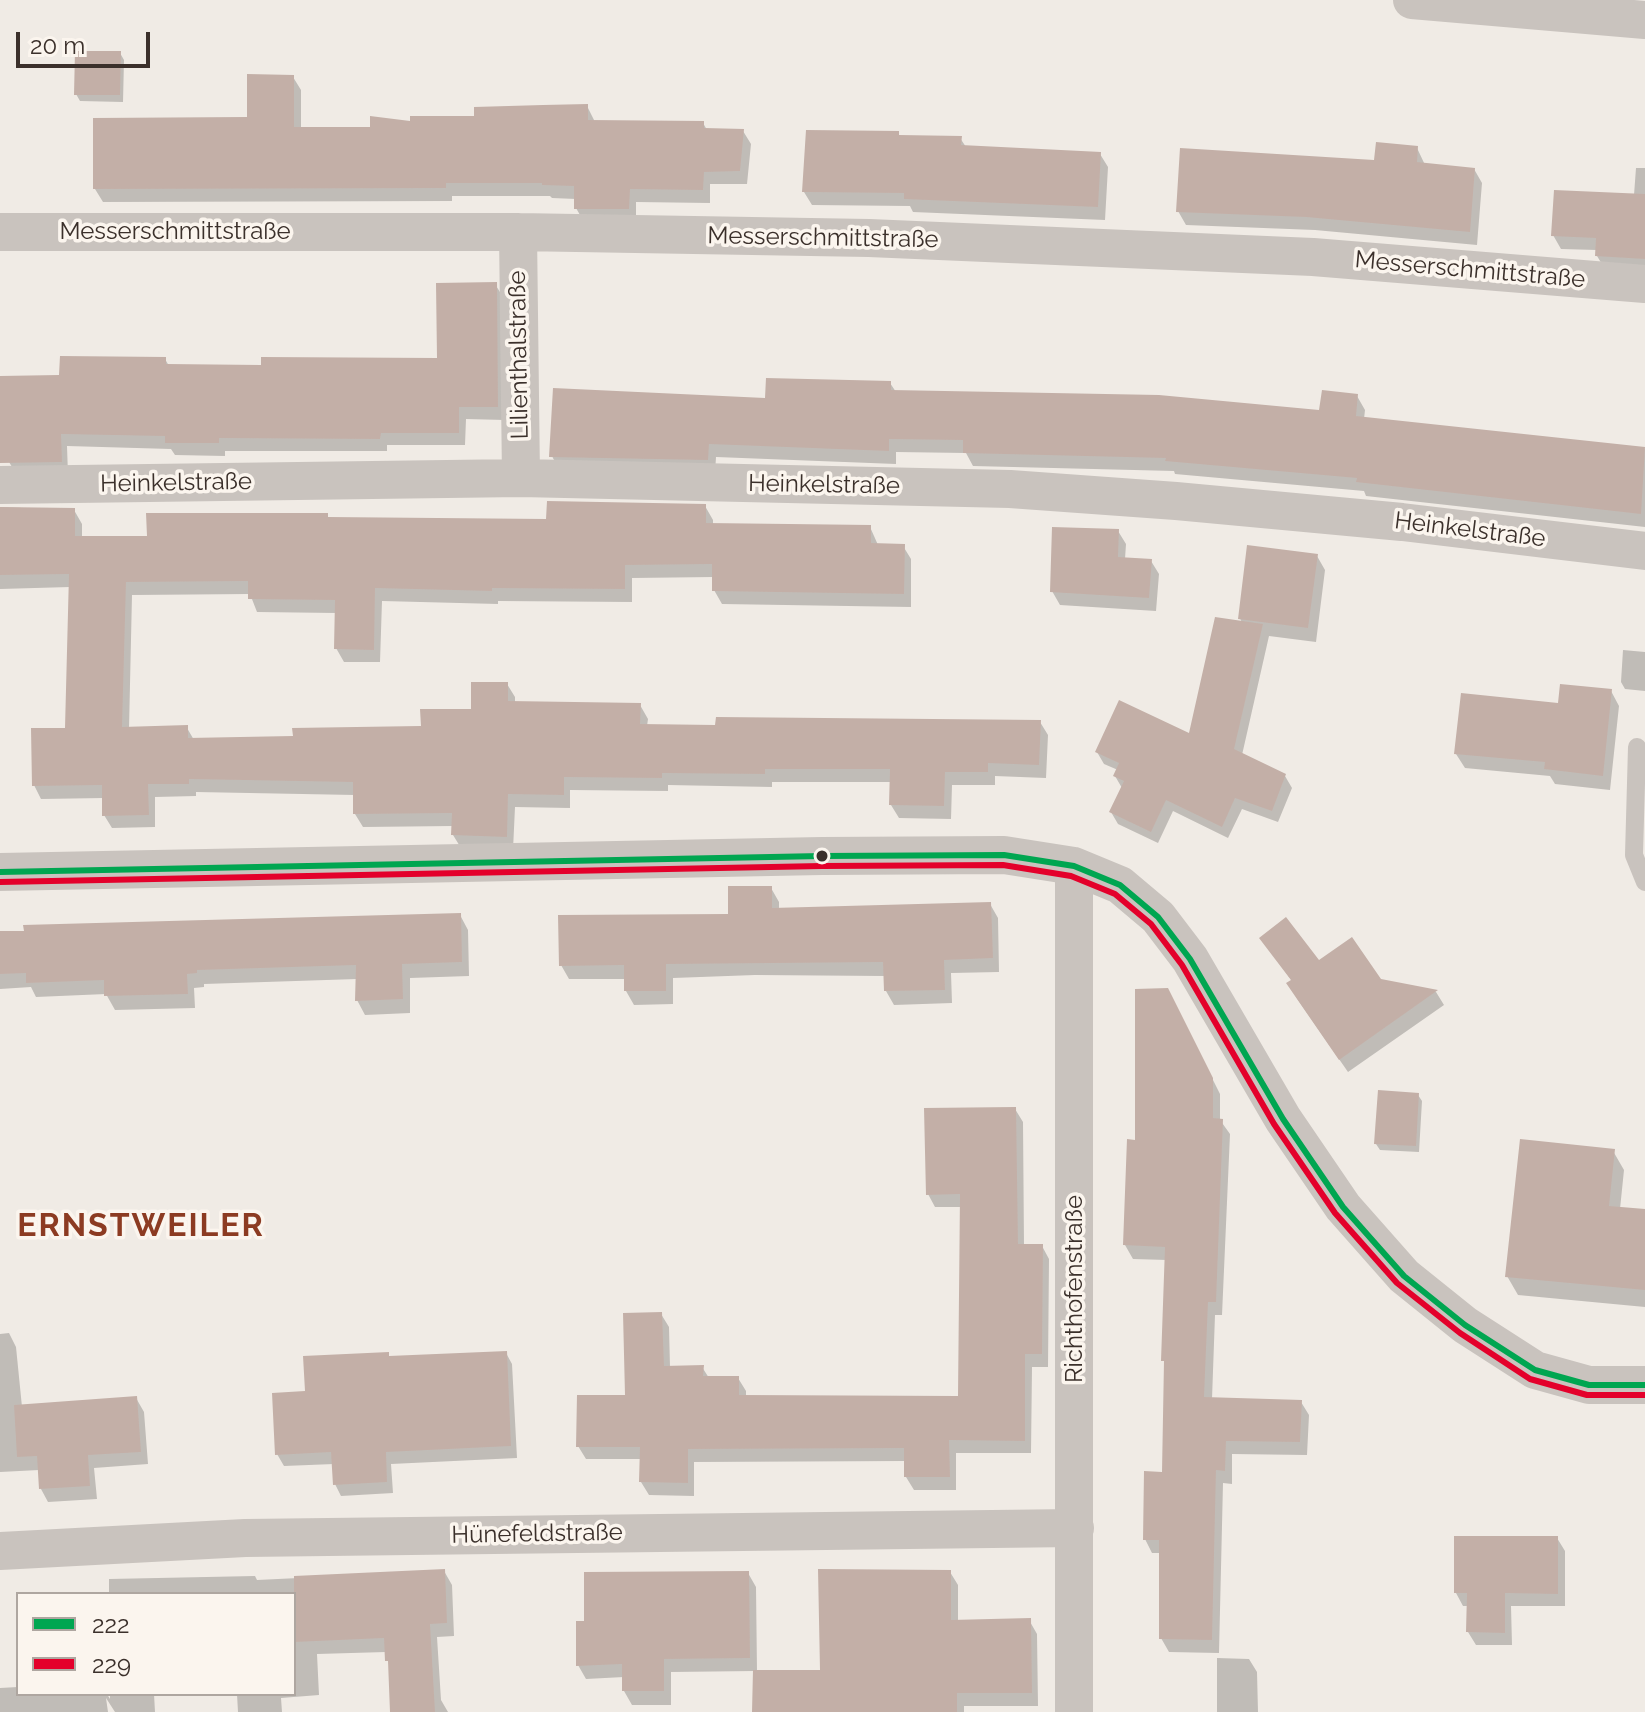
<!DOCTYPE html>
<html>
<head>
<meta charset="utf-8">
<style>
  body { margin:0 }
  #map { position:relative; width:1645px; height:1712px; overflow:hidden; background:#f0ebe5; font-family:Raleway,sans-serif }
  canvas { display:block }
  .legend { position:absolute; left:16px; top:1592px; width:280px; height:104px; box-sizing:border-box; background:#fbf5ee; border:2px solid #aea6a0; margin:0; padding:10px 14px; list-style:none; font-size:24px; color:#3b302b }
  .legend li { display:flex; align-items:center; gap:16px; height:40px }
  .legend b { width:40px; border:2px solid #aea6a0 }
  .scale { position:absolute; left:16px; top:32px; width:134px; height:36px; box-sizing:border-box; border:4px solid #3b302b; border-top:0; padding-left:10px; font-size:24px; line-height:28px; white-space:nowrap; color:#3b302b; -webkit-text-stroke:6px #fbf5ee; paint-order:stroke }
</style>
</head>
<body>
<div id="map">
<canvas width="1645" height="1712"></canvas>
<ul class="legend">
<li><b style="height:10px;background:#00a651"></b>222</li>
<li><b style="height:10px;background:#e4002b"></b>229</li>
</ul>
<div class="scale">20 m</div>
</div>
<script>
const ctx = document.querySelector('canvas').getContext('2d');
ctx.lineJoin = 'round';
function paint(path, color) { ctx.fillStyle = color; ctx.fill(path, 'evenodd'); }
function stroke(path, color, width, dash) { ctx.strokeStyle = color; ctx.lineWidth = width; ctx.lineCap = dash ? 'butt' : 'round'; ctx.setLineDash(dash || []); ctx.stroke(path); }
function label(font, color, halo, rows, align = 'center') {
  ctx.font = font + ' Raleway,sans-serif'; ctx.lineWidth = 7; ctx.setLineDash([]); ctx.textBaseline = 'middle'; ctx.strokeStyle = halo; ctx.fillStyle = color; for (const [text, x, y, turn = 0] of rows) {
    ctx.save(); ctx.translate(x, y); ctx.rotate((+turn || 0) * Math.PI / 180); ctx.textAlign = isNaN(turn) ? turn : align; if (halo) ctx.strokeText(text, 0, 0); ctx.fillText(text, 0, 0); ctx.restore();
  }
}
paint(new Path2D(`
  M 120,53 L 124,60 L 123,102 L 80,101 L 76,94 Z
  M 293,77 L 301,90 L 301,129 L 372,129 L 412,123 L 587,106 L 595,122 L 703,123 L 707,130 L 743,131 L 751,144 L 747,184 L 710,184 L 710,203 L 636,202 L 636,222 L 584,222 L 576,208 L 576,199 L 552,198 L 550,196 L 452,196 L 452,201 L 103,202 L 95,189 L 249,119 Z
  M 900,137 L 960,138 L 966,147 L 1100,154 L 1108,167 L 1105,220 L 913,212 L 910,206 L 812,205 L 804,192 Z
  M 1417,148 L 1425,165 L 1474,169 L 1482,183 L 1477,245 L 1315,230 L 1186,225 L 1178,211 L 1376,162 Z
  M 1636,168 L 1645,168 L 1645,271 L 1605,269 L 1597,256 L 1597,250 L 1561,249 L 1553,235 L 1634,195 Z
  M 495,284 L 503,297 L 505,420 L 466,419 L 465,445 L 387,445 L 387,451 L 225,451 L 225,456 L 175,455 L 171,449 L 67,446 L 68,475 L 17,475 L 9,462 L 0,459 L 0,378 L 61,377 L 165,359 L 169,366 L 263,367 L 439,360 Z
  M 890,383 L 896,392 L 1321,412 L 1357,396 L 1365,410 L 1364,419 L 1645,449 L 1645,527 L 1366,496 L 1364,491 L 1175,474 L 1174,471 L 973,466 L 966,453 L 896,452 L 896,464 L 716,457 L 715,473 L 559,470 L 552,456 L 767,400 Z
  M 705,506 L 713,520 L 713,525 L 870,527 L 878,545 L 903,546 L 911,559 L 911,607 L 722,604 L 714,590 L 714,577 L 632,578 L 632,602 L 498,601 L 498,604 L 382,601 L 380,662 L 344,662 L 336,648 L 336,613 L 257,612 L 250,594 L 132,595 L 129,729 L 187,728 L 194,740 L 295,738 L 423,728 L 473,711 L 507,684 L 515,697 L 515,704 L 640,705 L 648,719 L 647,726 L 1040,722 L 1048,735 L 1046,778 L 995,776 L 995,785 L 952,785 L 951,819 L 899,818 L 891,805 L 891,782 L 772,782 L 772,787 L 668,785 L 668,791 L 570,790 L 570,808 L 515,807 L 513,850 L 461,848 L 453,835 L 453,826 L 363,827 L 355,814 L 355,795 L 196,792 L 196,796 L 155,797 L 155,827 L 112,828 L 104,815 L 104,798 L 41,799 L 34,785 L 67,730 L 70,587 L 0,589 L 0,507 L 74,510 L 82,524 L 82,538 L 149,538 L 329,519 L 548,521 Z
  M 1118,531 L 1126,544 L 1125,559 L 1151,561 L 1159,574 L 1156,611 L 1060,605 L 1052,591 Z
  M 1317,556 L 1325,570 L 1316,642 L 1269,636 L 1242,755 L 1285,776 L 1292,788 L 1278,822 L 1242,809 L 1228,838 L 1173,811 L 1158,843 L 1118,824 L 1111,812 L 1122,788 L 1115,776 L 1118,770 L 1104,764 L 1097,752 L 1190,736 L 1242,623 L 1240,618 Z
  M 1623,650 L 1645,652 L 1645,691 L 1625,689 L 1621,682 Z
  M 1611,691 L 1619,706 L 1610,790 L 1555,784 L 1550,776 L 1465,768 L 1456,754 L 1560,705 Z
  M 771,888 L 779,902 L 779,910 L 990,904 L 998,918 L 999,972 L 951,973 L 952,1003 L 894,1005 L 886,991 L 885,976 L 755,975 L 673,978 L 673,1004 L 634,1005 L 626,991 L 626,979 L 569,979 L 561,965 L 730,916 Z
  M 460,915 L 468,930 L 469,976 L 410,978 L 410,1013 L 365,1015 L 357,1000 L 357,979 L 204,984 L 204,987 L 194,988 L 195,1008 L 115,1010 L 106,994 L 36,997 L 31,987 L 0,989 L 0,933 Z
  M 1261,938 L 1318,963 L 1380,981 L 1436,992 L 1444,1005 L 1348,1072 L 1296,997 L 1292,981 Z
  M 1175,1004 L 1220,1094 L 1220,1120 L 1230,1134 L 1222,1315 L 1215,1315 L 1212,1399 L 1301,1402 L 1309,1415 L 1307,1455 L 1232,1454 L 1232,1484 L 1223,1483 L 1219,1653 L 1169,1652 L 1161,1638 L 1161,1553 L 1152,1553 L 1145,1539 L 1164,1474 L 1167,1260 L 1133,1259 L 1125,1245 L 1137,1142 Z
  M 1418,1095 L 1422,1101 L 1419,1152 L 1380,1150 L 1376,1144 Z
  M 1015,1109 L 1023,1122 L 1024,1246 L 1042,1246 L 1049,1259 L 1048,1367 L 1032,1367 L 1031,1453 L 956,1453 L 956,1490 L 914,1490 L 906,1477 L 906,1461 L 694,1462 L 694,1496 L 649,1495 L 641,1482 L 642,1459 L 586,1459 L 578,1446 L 627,1397 L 661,1314 L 669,1327 L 670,1367 L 702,1367 L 709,1378 L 738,1378 L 746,1391 L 746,1397 L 960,1398 L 962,1207 L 935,1207 L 928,1194 Z
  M 1613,1151 L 1624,1170 L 1620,1209 L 1645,1211 L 1645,1307 L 1518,1295 L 1507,1276 Z
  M 9,1333 L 16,1347 L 22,1407 L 136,1398 L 144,1412 L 148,1464 L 94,1468 L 97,1499 L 48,1502 L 41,1489 L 39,1470 L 0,1472 L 0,1334 Z
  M 506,1353 L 512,1364 L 517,1458 L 391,1464 L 393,1493 L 341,1496 L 335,1484 L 334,1464 L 284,1466 L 277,1454 L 307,1393 L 390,1358 Z
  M 1557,1538 L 1565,1551 L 1565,1606 L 1511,1606 L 1512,1645 L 1476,1645 L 1468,1632 L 1468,1606 L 1463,1606 L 1456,1593 Z
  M 444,1571 L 452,1585 L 454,1636 L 437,1637 L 441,1700 L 448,1712 L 392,1712 L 390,1666 L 386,1652 L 317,1654 L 319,1695 L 281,1698 L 282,1712 L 238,1712 L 237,1694 L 294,1694 L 294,1594 L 109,1594 L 109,1579 L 255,1576 L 257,1580 Z
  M 950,1572 L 958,1585 L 958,1621 L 1029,1620 L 1037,1634 L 1038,1706 L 964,1706 L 964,1712 L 754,1712 L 755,1671 L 671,1672 L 671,1705 L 632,1705 L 624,1691 L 624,1677 L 586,1679 L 578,1665 L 586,1622 L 748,1573 L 756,1587 L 757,1672 L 822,1672 Z
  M 1217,1658 L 1249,1659 L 1257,1672 L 1258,1712 L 1217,1712 Z
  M 18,1687 L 18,1694 L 107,1694 L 110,1699 L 110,1694 L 154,1694 L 155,1712 L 115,1712 L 106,1698 L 108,1712 L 0,1712 L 0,1688 Z`), '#0003');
paint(new Path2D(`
  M 75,51 L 121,51 L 120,95 L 74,95 Z
  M 247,74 L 294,75 L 294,127 L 370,127 L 370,116 L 410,121 L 410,116 L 474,116 L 474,107 L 543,105 L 588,104 L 588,120 L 704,121 L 704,128 L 744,129 L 740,171 L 704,172 L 703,190 L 630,189 L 629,209 L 574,209 L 574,186 L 542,185 L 542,183 L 446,183 L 446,188 L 93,189 L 93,118 L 247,117 Z
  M 806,130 L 899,131 L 899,135 L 962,136 L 961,145 L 1101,152 L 1098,207 L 904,199 L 904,193 L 802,192 Z
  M 1376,142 L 1418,146 L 1417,162 L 1475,168 L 1470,232 L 1306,217 L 1176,212 L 1180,148 L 1374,160 Z
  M 1554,190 L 1645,194 L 1645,259 L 1595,256 L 1596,238 L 1551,236 Z
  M 497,282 L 498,407 L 459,407 L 459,433 L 381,433 L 380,439 L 219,438 L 219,443 L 165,443 L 165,436 L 61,434 L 62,462 L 0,463 L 0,376 L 59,375 L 60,356 L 166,357 L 166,364 L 261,365 L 261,357 L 437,358 L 436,283 Z
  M 766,378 L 891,381 L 891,390 L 1159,395 L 1319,410 L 1322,390 L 1358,394 L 1356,416 L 1645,447 L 1641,514 L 1356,482 L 1357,478 L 1165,461 L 1166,458 L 963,453 L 963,440 L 889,439 L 889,451 L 709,444 L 708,460 L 549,457 L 553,388 L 765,398 Z
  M 547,501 L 706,504 L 706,523 L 871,525 L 871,543 L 905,544 L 904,594 L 712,591 L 712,564 L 625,565 L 625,589 L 492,588 L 492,591 L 375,588 L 374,650 L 334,649 L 335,600 L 248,599 L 248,581 L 126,582 L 122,727 L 188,725 L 188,738 L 293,736 L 292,728 L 421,726 L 420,709 L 471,709 L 471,682 L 508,682 L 508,701 L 641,703 L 640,724 L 715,725 L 716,717 L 1041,720 L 1039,765 L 988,763 L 988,772 L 945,772 L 944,806 L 889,805 L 890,769 L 765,769 L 765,774 L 662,773 L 662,778 L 564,777 L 564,795 L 508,794 L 507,837 L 451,835 L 452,813 L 353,814 L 353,782 L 189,779 L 189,784 L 148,784 L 149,815 L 102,816 L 102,785 L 32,786 L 31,728 L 65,728 L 69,574 L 0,575 L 0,507 L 75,508 L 75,536 L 147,536 L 146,513 L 328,513 L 328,517 L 546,519 Z
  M 1052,527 L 1119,529 L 1118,557 L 1152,559 L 1149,598 L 1050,592 Z
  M 1247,545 L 1318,554 L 1308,628 L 1238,619 Z
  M 1215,617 L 1263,624 L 1234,749 L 1286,774 L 1272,811 L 1235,798 L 1222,827 L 1166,800 L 1151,832 L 1109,812 L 1124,781 L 1113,776 L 1119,763 L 1095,752 L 1119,700 L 1189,733 Z
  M 1560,684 L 1612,689 L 1603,776 L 1544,769 L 1545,762 L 1454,754 L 1461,693 L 1558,703 Z
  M 728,886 L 772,886 L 772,908 L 991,902 L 993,958 L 944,960 L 945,990 L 884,991 L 883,962 L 666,964 L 666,991 L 624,991 L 624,965 L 559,966 L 558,915 L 728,914 Z
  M 461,913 L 462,962 L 402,964 L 403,999 L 355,1001 L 356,965 L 197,970 L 197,973 L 187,974 L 188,994 L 104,996 L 104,980 L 26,983 L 26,973 L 0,974 L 0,931 L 24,931 L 23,925 Z
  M 1286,917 L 1319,960 L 1352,937 L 1381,979 L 1438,990 L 1339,1060 L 1286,983 L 1291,980 L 1259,938 Z
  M 1168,988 L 1213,1078 L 1213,1118 L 1223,1119 L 1216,1302 L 1208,1302 L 1204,1397 L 1302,1400 L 1300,1442 L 1226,1441 L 1225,1471 L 1216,1470 L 1212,1640 L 1159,1639 L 1159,1540 L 1143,1540 L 1144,1471 L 1162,1472 L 1164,1361 L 1161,1361 L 1165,1247 L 1123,1245 L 1127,1139 L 1135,1140 L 1135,989 Z
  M 1378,1090 L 1419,1093 L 1416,1146 L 1374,1144 Z
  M 1016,1107 L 1018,1244 L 1043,1244 L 1042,1354 L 1025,1354 L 1025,1441 L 949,1440 L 950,1477 L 904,1477 L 904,1448 L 688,1449 L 688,1483 L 639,1482 L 640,1447 L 576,1447 L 577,1395 L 625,1395 L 623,1313 L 662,1312 L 664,1366 L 704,1365 L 703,1376 L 739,1376 L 739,1395 L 958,1396 L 960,1194 L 926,1195 L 924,1108 Z
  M 1520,1139 L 1615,1149 L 1609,1206 L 1645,1209 L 1645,1290 L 1505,1277 Z
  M 507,1351 L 511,1446 L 386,1452 L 387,1482 L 333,1485 L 331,1452 L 275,1455 L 272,1393 L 305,1391 L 303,1356 L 389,1352 L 389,1356 Z
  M 137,1396 L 141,1452 L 88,1455 L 90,1486 L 39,1489 L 37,1456 L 17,1457 L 14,1405 Z
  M 1454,1536 L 1558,1536 L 1558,1594 L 1505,1593 L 1505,1633 L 1466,1632 L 1467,1593 L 1454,1593 Z
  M 445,1569 L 447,1623 L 430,1624 L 435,1712 L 390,1712 L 388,1661 L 385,1661 L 384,1638 L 294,1642 L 294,1576 Z
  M 818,1569 L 951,1570 L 951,1620 L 1031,1618 L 1032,1693 L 957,1693 L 957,1712 L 752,1712 L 753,1670 L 820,1670 Z
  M 749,1571 L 750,1658 L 664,1659 L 664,1691 L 622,1691 L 622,1664 L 576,1666 L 576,1621 L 584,1621 L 584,1572 Z`), '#c3afa7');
stroke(new Path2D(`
  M 1637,747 L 1634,855 L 1645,882`), '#c9c3be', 18);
stroke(new Path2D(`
  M 1412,0 L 1645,20
  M 0,232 L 518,232 L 869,238 L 1313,257 L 1645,284
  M 518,232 L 521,478
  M 0,485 L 521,478 L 1010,489 L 1176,501 L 1402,522 L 1645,551
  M 0,872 L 822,856 L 1004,855 L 1074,866 L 1120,885 L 1158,917 L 1190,959 L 1283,1119 L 1343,1207 L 1404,1276 L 1465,1325 L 1535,1370 L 1589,1385 L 1645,1385
  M 0,1551 L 245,1538 L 1075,1528
  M 1074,1712 L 1074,866`), '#c9c3be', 38);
stroke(new Path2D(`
  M 0,872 L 822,856 L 1004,855 L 1074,866 L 1120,885 L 1158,917 L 1190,959 L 1283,1119 L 1343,1207 L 1404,1276 L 1465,1325 L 1535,1370 L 1589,1385 L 1645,1385`), '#00a651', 6);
stroke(new Path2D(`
  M 0,882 L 822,866 L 1003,865 L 1071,876 L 1115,894 L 1151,924 L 1182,965 L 1274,1124 L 1335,1213 L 1397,1283 L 1460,1333 L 1530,1379 L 1587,1395 L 1645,1395`), '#e4002b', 6);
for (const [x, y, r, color] of [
  [822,856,7,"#3b302b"]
]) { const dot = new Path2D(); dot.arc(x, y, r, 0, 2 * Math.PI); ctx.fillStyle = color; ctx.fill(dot); stroke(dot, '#fbf5ee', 3); }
label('24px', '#3b302b', '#fbf5ee', [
  ["Messerschmittstraße",175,232],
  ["Messerschmittstraße",823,238,1],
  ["Messerschmittstraße",1470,270,5],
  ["Lilienthalstraße",519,355,-91],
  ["Heinkelstraße",176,483,-1],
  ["Heinkelstraße",824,485,1],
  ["Heinkelstraße",1470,530,7],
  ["Richthofenstraße",1075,1289,-90],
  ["Hünefeldstraße",537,1534,-1]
]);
ctx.letterSpacing = '2px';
label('bold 32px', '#8c3b22', '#fbf5ee', [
  ["ERNSTWEILER",141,1226]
]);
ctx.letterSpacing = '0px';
</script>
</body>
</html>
